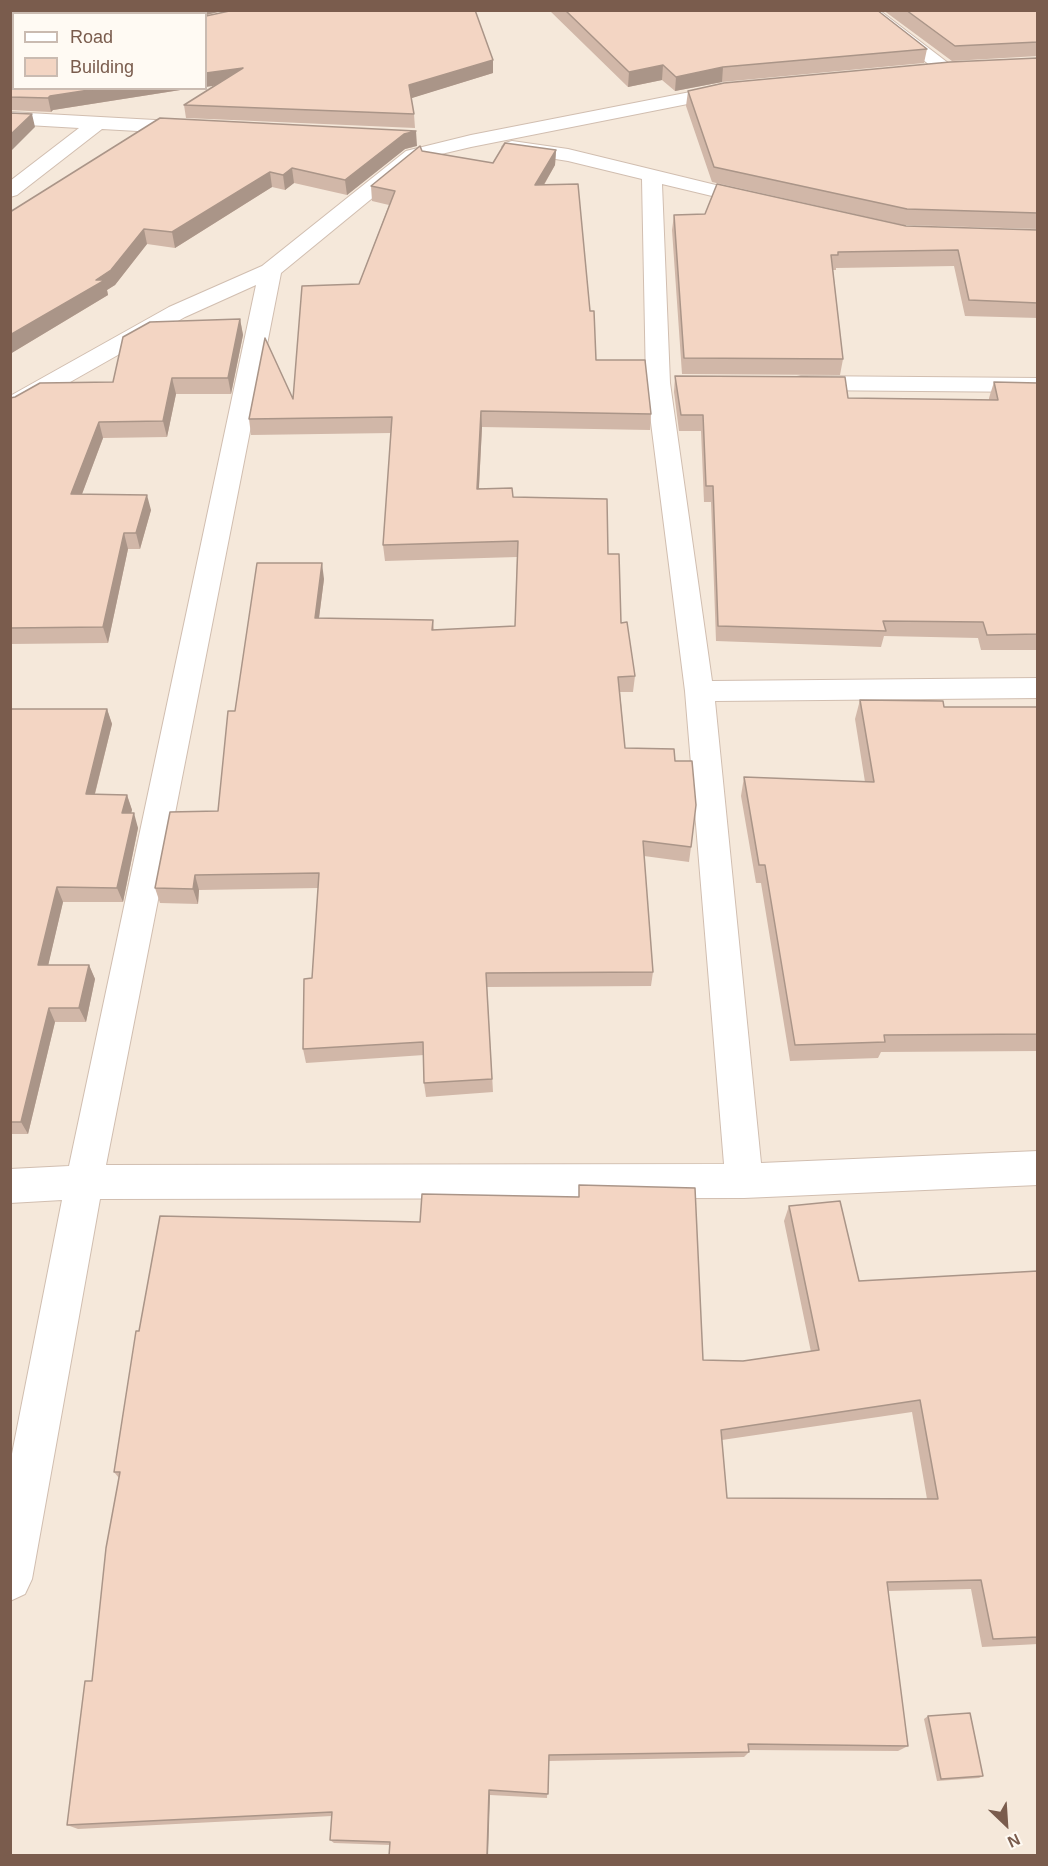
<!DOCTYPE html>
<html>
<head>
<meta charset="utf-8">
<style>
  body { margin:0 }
  #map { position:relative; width:1048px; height:1866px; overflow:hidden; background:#fdf6ec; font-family:Arial,sans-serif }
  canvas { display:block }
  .frame { position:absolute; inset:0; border:12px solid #7a5c4d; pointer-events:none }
  .legend { position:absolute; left:12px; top:12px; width:195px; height:78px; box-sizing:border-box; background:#fffaf3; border:2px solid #cabbb1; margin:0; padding:8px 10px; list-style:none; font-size:18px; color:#7a5c4d }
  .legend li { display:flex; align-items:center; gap:12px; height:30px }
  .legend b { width:30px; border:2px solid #cabbb1 }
  .north { position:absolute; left:976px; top:1794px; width:60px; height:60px; -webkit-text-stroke:4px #fffaf3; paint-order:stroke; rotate:155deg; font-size:16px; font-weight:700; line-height:24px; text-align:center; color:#7a5c4d }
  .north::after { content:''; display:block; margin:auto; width:21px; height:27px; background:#7a5c4d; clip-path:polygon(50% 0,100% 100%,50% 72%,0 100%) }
</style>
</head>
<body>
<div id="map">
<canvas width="1048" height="1866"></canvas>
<div class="frame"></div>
<ul class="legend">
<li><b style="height:8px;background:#fff"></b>Road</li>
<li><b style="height:16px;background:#f3d5c3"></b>Building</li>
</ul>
<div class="north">N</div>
</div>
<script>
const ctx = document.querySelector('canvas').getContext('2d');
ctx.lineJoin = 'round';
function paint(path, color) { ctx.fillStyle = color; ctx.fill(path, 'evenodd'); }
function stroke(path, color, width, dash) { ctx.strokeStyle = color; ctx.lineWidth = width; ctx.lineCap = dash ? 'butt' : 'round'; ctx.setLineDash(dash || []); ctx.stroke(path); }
paint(new Path2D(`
  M 11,11 L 1037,11 L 1037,1855 L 11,1855 ZM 14,14 L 206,14 L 206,88 L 14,88 Z`), '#f5e8da');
const minor = new Path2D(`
  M 859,10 L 879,10 L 956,69 L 954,73 L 940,73 Z
  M 731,84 L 738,86 L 740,90 L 738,94 L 471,147 L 420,159 L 281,273 L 106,1165 L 724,1164 L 685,691 L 646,383 L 642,179 L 568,161 L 505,151 L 502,147 L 505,143 L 512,141 L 568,149 L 765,197 L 768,201 L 765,205 L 758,207 L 662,184 L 670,383 L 712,681 L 1038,678 L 1038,698 L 715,701 L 761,1163 L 1038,1151 L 1038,1185 L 744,1198 L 100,1199 L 32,1579 L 25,1594 L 10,1601 L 10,1464 L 62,1200 L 10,1203 L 10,1169 L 69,1166 L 256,285 L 185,317 L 19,411 L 10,413 L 10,396 L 169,307 L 262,266 L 406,151 L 471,135 Z
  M 10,112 L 191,122 L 198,124 L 201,128 L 198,132 L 191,134 L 102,129 L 17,195 L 10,197 L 10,181 L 79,128 L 10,124 Z
  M 801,376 L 1038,378 L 1038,392 L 801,390 L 793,388 L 789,383 L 793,378 Z`);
stroke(minor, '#d1beb0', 2);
paint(minor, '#fff');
paint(new Path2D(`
  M 10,10 L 226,10 L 206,15 L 206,14 L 14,14 L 193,88 L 53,110 L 51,112 L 10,110 Z
  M 549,10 L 877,10 L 927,49 L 924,63 L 722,82 L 675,91 L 662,80 L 628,87 Z
  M 883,10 L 1038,10 L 1038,56 L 952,61 Z
  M 206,16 L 493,73 L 411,98 L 414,114 L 415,128 L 186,118 L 184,105 L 215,85 Z
  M 1038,58 L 1038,229 L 903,225 L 712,182 L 686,106 L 688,91 Z
  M 417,146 L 405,149 L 347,195 L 294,183 L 285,190 L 272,187 L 175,248 L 147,244 L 115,285 L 107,290 L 108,295 L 10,354 L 10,212 Z
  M 556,150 L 555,165 L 544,185 L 596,360 L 651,414 L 650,430 L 482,427 L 479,488 L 513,497 L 608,554 L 621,623 L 635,676 L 633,692 L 620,692 L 625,748 L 675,761 L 691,847 L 689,862 L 644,856 L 653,972 L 651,986 L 487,987 L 493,1092 L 426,1097 L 424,1083 L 424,1055 L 306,1063 L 303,1049 L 312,978 L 318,888 L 199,890 L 198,904 L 160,903 L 155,888 L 218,811 L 235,711 L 324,579 L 319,618 L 433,620 L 434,630 L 515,626 L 517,557 L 385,561 L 383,545 L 391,433 L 251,435 L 249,419 L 293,399 L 359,284 L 389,205 L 372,201 L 371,186 L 422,151 L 493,163 Z
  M 674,215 L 906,226 L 1038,230 L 1038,318 L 965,316 L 954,266 L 836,268 L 836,270 L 833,270 L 843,359 L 840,375 L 682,374 L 672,230 Z
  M 240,319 L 243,335 L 231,394 L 176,394 L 167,437 L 103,438 L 82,494 L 151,510 L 140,549 L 128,549 L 108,643 L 10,644 L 10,398 L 113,382 Z
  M 675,376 L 848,398 L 989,400 L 989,398 L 994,382 L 1038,383 L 1037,650 L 981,650 L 978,638 L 884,636 L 881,647 L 716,641 L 711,502 L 704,502 L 701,431 L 679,431 L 674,392 Z
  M 860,700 L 944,707 L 1038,707 L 1038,1051 L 881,1052 L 878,1058 L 790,1061 L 761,883 L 756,883 L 741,796 L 744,777 L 865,782 L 855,719 Z
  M 10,709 L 107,709 L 112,724 L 95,794 L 127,795 L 132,810 L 131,813 L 138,828 L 123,902 L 63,902 L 48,965 L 89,965 L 95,979 L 86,1022 L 55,1022 L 28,1134 L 10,1134 Z
  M 579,1185 L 703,1360 L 743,1361 L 811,1352 L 784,1221 L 789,1206 L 859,1281 L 1038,1271 L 1038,1644 L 982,1647 L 971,1589 L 888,1591 L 908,1746 L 898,1751 L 749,1750 L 749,1752 L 744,1757 L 549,1761 L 547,1798 L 490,1795 L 390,1845 L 334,1843 L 330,1840 L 332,1816 L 78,1829 L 67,1825 L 92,1681 L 119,1478 L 114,1472 L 139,1331 L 420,1222 L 579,1197 ZM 912,1412 L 927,1499 L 727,1498 L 722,1440 Z
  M 928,1716 L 983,1776 L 979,1778 L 937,1781 L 924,1719 Z`), '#d1b7a8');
paint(new Path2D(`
  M 202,10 L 226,10 L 206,15 L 206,14 L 202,14 Z
  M 12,39 L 14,53 L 10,53 L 10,40 Z
  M 493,60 L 493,73 L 409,99 L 409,85 Z
  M 663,65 L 662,80 L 628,87 L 629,72 Z
  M 723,67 L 722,82 L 675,91 L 676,77 Z
  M 243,68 L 245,81 L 206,87 L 206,73 Z
  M 102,88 L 193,88 L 53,110 L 51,112 L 48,98 L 50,96 Z
  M 32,114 L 35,127 L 10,152 L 10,135 Z
  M 416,131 L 417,146 L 405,149 L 347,195 L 345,180 L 404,134 Z
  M 556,150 L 555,165 L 535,200 L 535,185 Z
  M 292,168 L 294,183 L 285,190 L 283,175 Z
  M 270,172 L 272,187 L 175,248 L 172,232 Z
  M 144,229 L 147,244 L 115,285 L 107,290 L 108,295 L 10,354 L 10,335 L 96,280 Z
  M 240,319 L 243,335 L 231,394 L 228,378 Z
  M 172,378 L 176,394 L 167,437 L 163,421 Z
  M 481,411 L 482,427 L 478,504 L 477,489 Z
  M 99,422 L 103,438 L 76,510 L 71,494 Z
  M 147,495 L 151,510 L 140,549 L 136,533 Z
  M 124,533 L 128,549 L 108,643 L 103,627 Z
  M 322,563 L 324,579 L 317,633 L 315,618 Z
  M 107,709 L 112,724 L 91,809 L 86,794 Z
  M 127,795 L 132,810 L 127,828 L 122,813 Z
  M 134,813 L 138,828 L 123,902 L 117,888 Z
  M 195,875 L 199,890 L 198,904 L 193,889 Z
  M 57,887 L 63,902 L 45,979 L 38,965 Z
  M 89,965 L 95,979 L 86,1022 L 79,1008 Z
  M 49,1008 L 55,1022 L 28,1134 L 21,1122 Z
  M 489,1790 L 490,1795 L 488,1856 L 487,1856 Z`), '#aa9588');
const building = new Path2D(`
  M 10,10 L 202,10 L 202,14 L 14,14 L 14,88 L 102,88 L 50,96 L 48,98 L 10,97 L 10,54 L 13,53 L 12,39 L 10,40 Z
  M 234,10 L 475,10 L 493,60 L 409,85 L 414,114 L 184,105 L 243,68 L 206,73 L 206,16 Z
  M 565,10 L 877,10 L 927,49 L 723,67 L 676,77 L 663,65 L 629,72 Z
  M 906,10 L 1038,10 L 1038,42 L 955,46 Z
  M 1038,58 L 1038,213 L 907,209 L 714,167 L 688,91 L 724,83 L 950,62 Z
  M 10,113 L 32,114 L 10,135 Z
  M 160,118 L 416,131 L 404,134 L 345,180 L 292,168 L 283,175 L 270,172 L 172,232 L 144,229 L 111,270 L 96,280 L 105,280 L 10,335 L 10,212 Z
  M 505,143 L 556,150 L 535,185 L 578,184 L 590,311 L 594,311 L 596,360 L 645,360 L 651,414 L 481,411 L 477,489 L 512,488 L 513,497 L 607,499 L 608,554 L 619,554 L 621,623 L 627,622 L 635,676 L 618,677 L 625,748 L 674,749 L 675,761 L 692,761 L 696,805 L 691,847 L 643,841 L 653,972 L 486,973 L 492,1079 L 424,1083 L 423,1042 L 303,1049 L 304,979 L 312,978 L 319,873 L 195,875 L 193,889 L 155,888 L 170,812 L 218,811 L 228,711 L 235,711 L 257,563 L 322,563 L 315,618 L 433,620 L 432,630 L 515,626 L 518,541 L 383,545 L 392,417 L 249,419 L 265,338 L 293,399 L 302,286 L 359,284 L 395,191 L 371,186 L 420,146 L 422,151 L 493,163 Z
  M 717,184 L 906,226 L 1038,230 L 1038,303 L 969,300 L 958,250 L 838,252 L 838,255 L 831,255 L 843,359 L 684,358 L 674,215 L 705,214 Z
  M 240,319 L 228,378 L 172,378 L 163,421 L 99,422 L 71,494 L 147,495 L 136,533 L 124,533 L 103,627 L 10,628 L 10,398 L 15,397 L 40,383 L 113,382 L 123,337 L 150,322 Z
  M 675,376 L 845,377 L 848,398 L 998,400 L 994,382 L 1038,383 L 1038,634 L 987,635 L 983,622 L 883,621 L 886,631 L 718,626 L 713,486 L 706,486 L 703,415 L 681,415 Z
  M 860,700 L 943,701 L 944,707 L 1038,707 L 1038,1034 L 884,1035 L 885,1042 L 795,1045 L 765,865 L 759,865 L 744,777 L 874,782 Z
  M 10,709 L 107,709 L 86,794 L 127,795 L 122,813 L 134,813 L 117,888 L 57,887 L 38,965 L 89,965 L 79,1008 L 49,1008 L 21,1122 L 10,1122 Z
  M 579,1185 L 695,1188 L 703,1360 L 743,1361 L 819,1350 L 789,1206 L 840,1201 L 859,1281 L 1038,1271 L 1038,1637 L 993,1639 L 981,1580 L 887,1582 L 908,1746 L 748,1744 L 749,1752 L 549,1755 L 548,1794 L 489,1790 L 487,1856 L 389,1856 L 390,1842 L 330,1840 L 332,1812 L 67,1825 L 85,1681 L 92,1681 L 106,1548 L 120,1472 L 114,1472 L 136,1331 L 139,1331 L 160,1216 L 420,1222 L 422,1194 L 579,1197 ZM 920,1400 L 938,1499 L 727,1498 L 721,1430 Z
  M 970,1713 L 983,1776 L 941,1779 L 928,1716 Z`);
paint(building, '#f3d5c3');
stroke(building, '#aa9588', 1.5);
</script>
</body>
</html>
